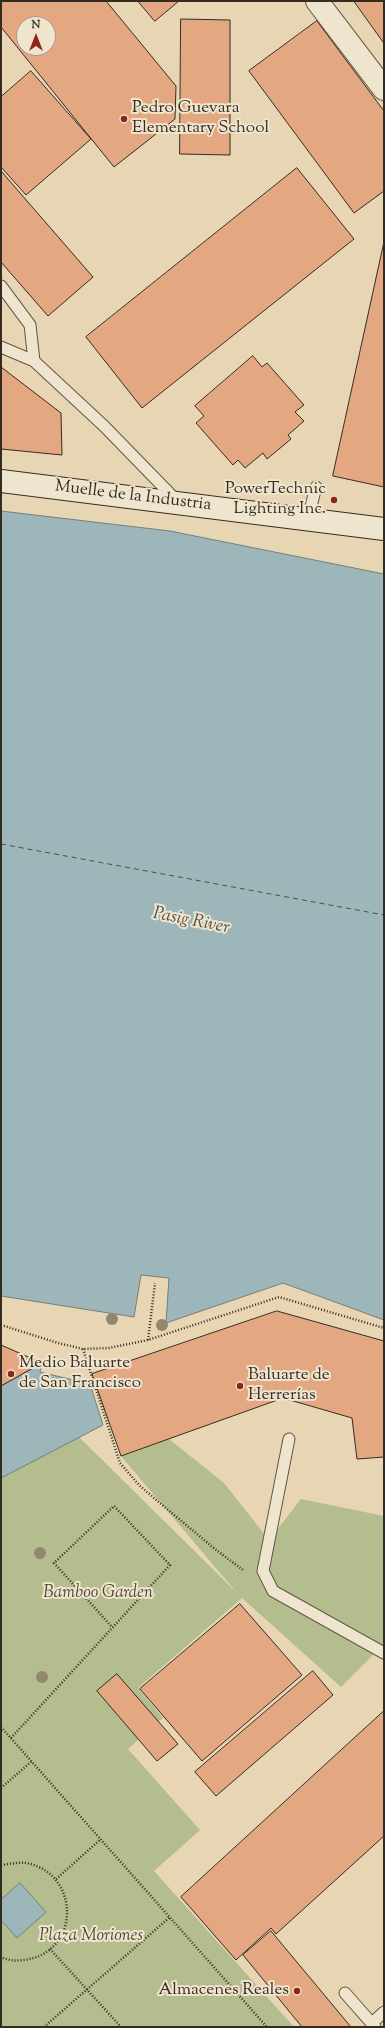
<!DOCTYPE html>
<html>
<head>
<meta charset="utf-8">
<style>
  body { margin:0 }
  #map { position:relative; width:385px; height:2028px; overflow:hidden; background:#e7d5b4; font-family:"Sorts Mill Goudy",serif }
  canvas { display:block }
  .frame { position:absolute; inset:0; border:2px solid #352c21; pointer-events:none }
  .north { position:absolute; left:16px; top:16px; width:40px; height:40px; box-sizing:border-box; background:#efe4ce; border:1px solid #a59a89; border-radius:50%; rotate:0deg; font-size:11px; font-weight:700; line-height:16px; text-align:center; color:#352c21 }
  .north::after { content:''; display:block; margin:auto; width:14px; height:18px; background:#8f2418; clip-path:polygon(50% 0,100% 100%,50% 72%,0 100%) }
</style>
</head>
<body>
<div id="map">
<canvas width="385" height="2028"></canvas>
<div class="frame"></div>
<div class="north">N</div>
</div>
<script>
const ctx = document.querySelector('canvas').getContext('2d');
ctx.lineJoin = 'round';
function paint(path, color) { ctx.fillStyle = color; ctx.fill(path, 'evenodd'); }
function stroke(path, color, width, dash) { ctx.strokeStyle = color; ctx.lineWidth = width; ctx.lineCap = dash ? 'butt' : 'round'; ctx.setLineDash(dash || []); ctx.stroke(path); }
function label(font, color, halo, rows, align = 'center') {
  ctx.font = font + ' "Sorts Mill Goudy",serif'; ctx.lineWidth = 4; ctx.setLineDash([]); ctx.textBaseline = 'middle'; ctx.strokeStyle = halo; ctx.fillStyle = color; for (const [text, x, y, turn = 0] of rows) {
    ctx.save(); ctx.translate(x, y); ctx.rotate((+turn || 0) * Math.PI / 180); ctx.textAlign = isNaN(turn) ? turn : align; if (halo) ctx.strokeText(text, 0, 0); ctx.fillText(text, 0, 0); ctx.restore();
  }
}
paint(new Path2D(`
  M 79,1437 L 237,1593 L 121,1456 L 169,1439 L 224,1483 L 269,1540 L 301,1499 L 384,1516 L 384,1644 L 341,1687 L 242,1598 L 138,1688 L 163,1718 L 128,1749 L 200,1830 L 154,1871 L 294,2027 L 1,2027 L 1,1478 Z`), '#b4bd8e');
const water = new Path2D(`
  M 1,511 L 170,531 L 384,574 L 384,1320 L 283,1283 L 166,1323 L 169,1278 L 141,1275 L 134,1317 L 1,1296 Z
  M 42,1363 L 40,1372 L 90,1384 L 103,1425 L 1,1478 L 1,1386 Z
  M 20,1883 L 46,1912 L 17,1938 L 1,1920 L 1,1900 Z`);
paint(water, '#9cb6b9');
stroke(water, '#737f7c', 1);
stroke(new Path2D(`
  M 1,844 L 384,915`), '#4f4e47', 1, [5, 4]);
const building = new Path2D(`
  M 1,1 L 106,1 L 176,86 L 175,119 L 114,167 L 1,27 ZM 24,24 L 48,24 L 48,48 L 24,48 Z
  M 138,1 L 179,1 L 155,21 Z
  M 354,1 L 384,1 L 384,43 Z
  M 181,19 L 230,20 L 230,155 L 180,154 Z
  M 317,21 L 384,111 L 384,191 L 354,213 L 249,71 Z
  M 31,71 L 91,139 L 26,195 L 1,167 L 1,97 Z
  M 297,168 L 354,239 L 142,408 L 86,337 Z
  M 1,171 L 93,277 L 48,316 L 1,262 Z
  M 384,242 L 384,487 L 333,476 Z
  M 253,356 L 262,367 L 267,363 L 304,405 L 295,412 L 304,421 L 288,435 L 291,439 L 267,459 L 263,453 L 245,468 L 238,460 L 233,465 L 196,423 L 204,416 L 195,406 Z
  M 1,367 L 61,413 L 62,455 L 1,449 Z
  M 277,1311 L 384,1341 L 384,1457 L 357,1459 L 352,1418 L 283,1398 L 121,1456 L 92,1374 Z
  M 1,1345 L 42,1363 L 1,1386 Z
  M 240,1604 L 302,1675 L 202,1761 L 140,1689 Z
  M 313,1671 L 333,1695 L 216,1796 L 195,1772 Z
  M 117,1674 L 178,1744 L 157,1761 L 97,1691 Z
  M 384,1711 L 384,1836 L 276,1934 L 271,1928 L 236,1960 L 181,1897 Z
  M 271,1931 L 351,2027 L 302,2027 L 243,1955 Z`);
paint(building, '#e3a781');
stroke(building, '#352c21', 1);
const lane = new Path2D(`
  M 1,286 L 30,325 L 34,361
  M 1,347 L 34,361 L 104,426 L 178,502
  M 308,518 L 316,487
  M 289,1439 L 263,1571 L 273,1591 L 384,1653
  M 345,1993 L 375,2027
  M 372,2023 L 384,2012`);
const street = new Path2D(`
  M 317,1 L 384,89`);
const secondary = new Path2D(`
  M 1,481 L 384,529`);
stroke(lane, '#625646', 13);
stroke(street, '#625646', 24);
stroke(secondary, '#352c21', 24);
stroke(new Path2D(`
  M 1,1325 L 58,1343 L 83,1349 L 109,1348 L 148,1340 L 279,1297 L 384,1328
  M 148,1340 L 155,1283
  M 83,1349 L 120,1463 L 139,1485 L 161,1504 L 215,1549 L 243,1570
  M 1,1727 L 267,2027
  M 11,1738 L 170,1565 L 114,1506 L 54,1563 L 112,1627
  M 1,1788 L 32,1761
  M 1,1865 C 11,1864 22,1861 31,1864 C 77,1877 80,1943 34,1958 C 23,1961 11,1962 1,1957
  M 56,1879 L 101,1839
  M 50,1949 L 121,2027
  M 44,2027 L 170,1917`), '#352c21', 2.5, [1, 2]);
stroke(lane, '#efe4ce', 11);
stroke(street, '#efe4ce', 22);
stroke(secondary, '#efe4ce', 22);
ctx.fillStyle = '#93886f';
for (const [x, y] of [
  [112,1319],
  [162,1325],
  [40,1553],
  [42,1677]
]) { ctx.beginPath(); ctx.arc(x, y, 6, 0, 2 * Math.PI); ctx.fill(); }
for (const [x, y, r, color] of [
  [124,119,4,"#8f2418"],
  [334,500,4,"#8f2418"],
  [11,1374,4,"#8f2418"],
  [240,1386,4,"#8f2418"],
  [297,1991,4,"#8f2418"]
]) { const dot = new Path2D(); dot.arc(x, y, r, 0, 2 * Math.PI); ctx.fillStyle = color; ctx.fill(dot); stroke(dot, '#efe4ce', 1.5); }
label('17px', '#352c21', '#efe4ce', [
  ["Pedro Guevara",132,109],
  ["Elementary School",132,129],
  ["PowerTechnic",326,490,"right"],
  ["Lighting Inc.",326,510,"right"],
  ["Medio Baluarte",19,1364],
  ["de San Francisco",19,1384],
  ["Baluarte de",248,1376],
  ["Herrerías",248,1396],
  ["Almacenes Reales",289,1991,"right"]
], 'left');
label('17px', '#352c21', '#efe4ce', [
  ["Muelle de la Industria",133,497,7]
]);
label('italic 17px', '#4e4937', '#efe4ce', [
  ["Bamboo Garden",98,1594],
  ["Plaza Moriones",91,1937]
]);
label('italic 18px', '#4f4e47', '#efe4ce', [
  ["Pasig River",191,922,11]
]);
</script>
</body>
</html>
